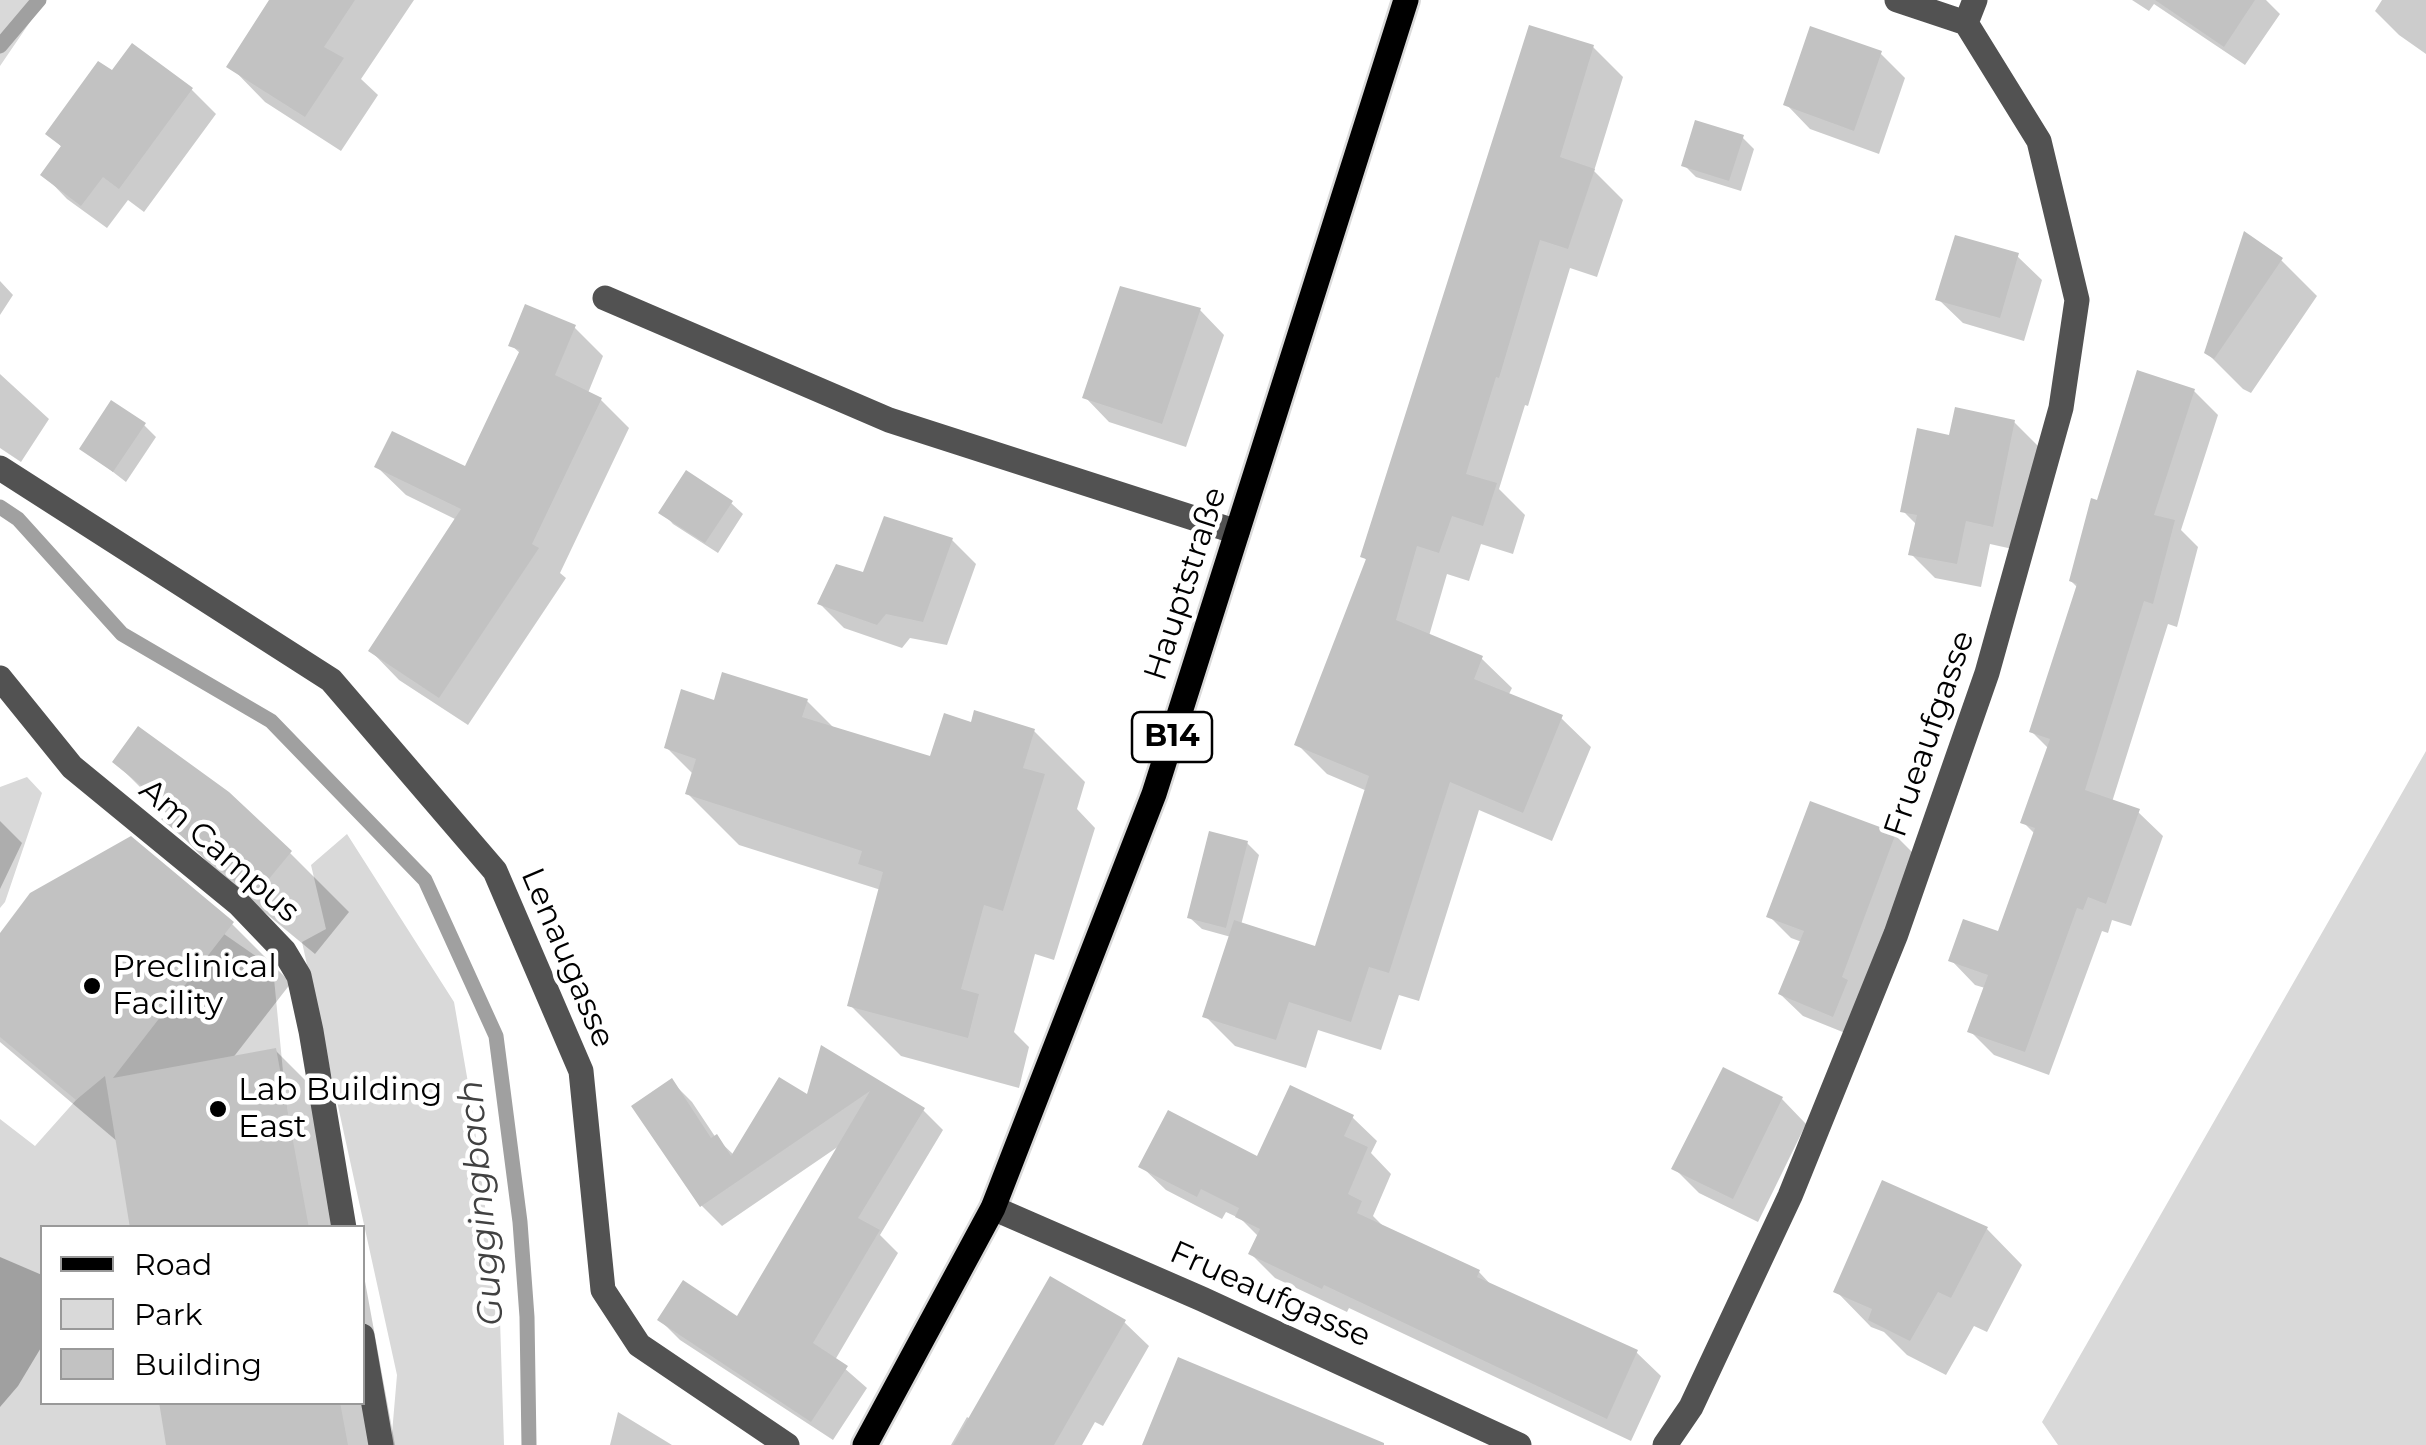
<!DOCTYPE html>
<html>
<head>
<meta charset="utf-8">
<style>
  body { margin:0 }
  #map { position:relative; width:2426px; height:1445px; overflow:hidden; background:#fff; font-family:Montserrat,sans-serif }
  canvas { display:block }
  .legend { position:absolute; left:40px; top:1225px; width:325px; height:180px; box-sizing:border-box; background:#fff; border:2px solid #999; margin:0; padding:12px 18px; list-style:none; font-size:30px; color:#000 }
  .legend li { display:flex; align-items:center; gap:20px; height:50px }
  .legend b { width:50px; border:2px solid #999 }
</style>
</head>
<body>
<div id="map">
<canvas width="2426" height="1445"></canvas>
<ul class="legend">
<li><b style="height:12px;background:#000"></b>Road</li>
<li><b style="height:28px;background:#d9d9d9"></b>Park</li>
<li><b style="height:28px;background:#c2c2c2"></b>Building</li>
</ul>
</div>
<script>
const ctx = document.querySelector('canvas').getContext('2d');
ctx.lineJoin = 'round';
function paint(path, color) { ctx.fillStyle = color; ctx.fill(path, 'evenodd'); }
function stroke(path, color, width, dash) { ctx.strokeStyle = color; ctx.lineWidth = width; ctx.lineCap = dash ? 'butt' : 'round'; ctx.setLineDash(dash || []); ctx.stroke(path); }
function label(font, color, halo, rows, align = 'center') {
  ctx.font = font + ' Montserrat,sans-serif'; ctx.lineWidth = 9; ctx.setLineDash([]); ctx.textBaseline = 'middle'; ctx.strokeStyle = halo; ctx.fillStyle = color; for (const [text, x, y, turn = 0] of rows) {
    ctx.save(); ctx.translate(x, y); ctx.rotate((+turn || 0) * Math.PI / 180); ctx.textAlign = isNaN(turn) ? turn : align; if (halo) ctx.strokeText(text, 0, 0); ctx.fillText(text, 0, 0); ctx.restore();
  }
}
paint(new Path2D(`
  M 0,0 L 45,0 L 0,66 Z
  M 2426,751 L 2426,1445 L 2058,1445 L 2042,1422 Z
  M 27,777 L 42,793 L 5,902 L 0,908 L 0,787 Z
  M 347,834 L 454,1002 L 471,1100 L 500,1320 L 504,1445 L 391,1445 L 397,1375 L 302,942 L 326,929 L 311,865 Z
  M 224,934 L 273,968 L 298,1227 L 42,1228 L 42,1402 L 315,1403 L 319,1445 L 0,1445 L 0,1119 L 35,1146 Z`), '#d9d9d9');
paint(new Path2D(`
  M 0,1257 L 42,1275 L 42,1346 L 18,1386 L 0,1407 Z`), '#a0a0a0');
paint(new Path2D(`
  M 272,0 L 414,0 L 361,79 L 378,95 L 341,151 L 265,102 L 230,66 Z
  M 2132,0 L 2266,0 L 2280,14 L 2245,65 L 2154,4 L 2149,11 Z
  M 2382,0 L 2426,0 L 2426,54 L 2399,35 L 2375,11 Z
  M 133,46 L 192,90 L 216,114 L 144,212 L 128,200 L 107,228 L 67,199 L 43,174 L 63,148 L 48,134 L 112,74 Z
  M 1593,47 L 1623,77 L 1594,171 L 1623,200 L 1597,277 L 1570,268 L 1528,406 L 1525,405 L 1499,489 L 1525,515 L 1513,554 L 1481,544 L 1469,581 L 1447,574 L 1429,636 L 1482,659 L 1512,688 L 1508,696 L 1561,718 L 1591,747 L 1552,841 L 1479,810 L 1419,1001 L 1399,995 L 1381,1050 L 1318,1030 L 1306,1068 L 1235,1046 L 1205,1016 L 1231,937 L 1202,929 L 1190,918 L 1247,843 L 1259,855 L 1241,925 L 1317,949 L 1367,791 L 1327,774 L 1297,744 L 1368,562 L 1363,556 Z
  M 1881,54 L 1905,78 L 1879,154 L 1810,129 L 1786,104 Z
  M 1742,137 L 1754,149 L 1741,191 L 1696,177 L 1684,165 Z
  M 2017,256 L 2042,280 L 2024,341 L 1963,323 L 1938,299 Z
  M 2281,260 L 2317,296 L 2251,393 L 2243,389 L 2207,353 Z
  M 0,281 L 13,295 L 0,315 Z
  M 1200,310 L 1224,335 L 1186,447 L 1109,422 L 1085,397 Z
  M 574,327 L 603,356 L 588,393 L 601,400 L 629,428 L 560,573 L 566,578 L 468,725 L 399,680 L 371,651 L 457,520 L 406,495 L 377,467 L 466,469 L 521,354 L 511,345 Z
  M 0,374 L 49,419 L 21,462 L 0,448 Z
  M 2194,391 L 2218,415 L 2181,530 L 2198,547 L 2177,627 L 2168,624 L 2112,802 L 2138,812 L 2163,836 L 2131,926 L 2112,920 L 2108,933 L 2102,931 L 2049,1075 L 1994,1055 L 1970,1031 L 1985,988 L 1975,985 L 1951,960 L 1999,934 L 2035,834 L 2023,822 L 2049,749 L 2032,732 L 2078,588 L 2071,581 L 2099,503 Z
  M 2014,422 L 2038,446 L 2017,550 L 1990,544 L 1981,587 L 1935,578 L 1911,554 L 1917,525 L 1903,511 L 1951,437 Z
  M 144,425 L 156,437 L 126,482 L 82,448 Z
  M 731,503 L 743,514 L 718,553 L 673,524 L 662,512 Z
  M 952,540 L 976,564 L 947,645 L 910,638 L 902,648 L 844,628 L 820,604 L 864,575 Z
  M 807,701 L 836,730 L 932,760 L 972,725 L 1034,731 L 1085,782 L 1077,809 L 1095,828 L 1054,960 L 1035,954 L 1014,1032 L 1029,1047 L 1019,1088 L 901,1056 L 850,1005 L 881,890 L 739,845 L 688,794 L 694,775 L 667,748 L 715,703 Z
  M 115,762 L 290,853 L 349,912 L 315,954 L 223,878 L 165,819 L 170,817 Z
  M 0,821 L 22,843 L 0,889 Z
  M 1895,835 L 1917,857 L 1855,1037 L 1803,1016 L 1780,994 L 1802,942 L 1791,938 L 1769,916 Z
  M 232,924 L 291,983 L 232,1059 L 276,1051 L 335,1110 L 356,1228 L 133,1228 L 118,1142 L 0,1042 L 0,936 Z
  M 823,1049 L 923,1110 L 943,1130 L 880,1235 L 898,1253 L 835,1360 L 867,1388 L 833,1440 L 680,1340 L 660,1320 L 738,1320 L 842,1144 L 722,1226 L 702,1206 L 672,1082 L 692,1102 L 716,1138 L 734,1155 L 809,1098 Z
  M 1782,1099 L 1806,1124 L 1758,1222 L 1699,1193 L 1674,1168 Z
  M 1352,1117 L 1377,1141 L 1371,1153 L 1391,1174 L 1373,1216 L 1385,1228 L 1479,1272 L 1494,1288 L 1636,1352 L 1661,1376 L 1631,1441 L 1349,1308 L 1347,1312 L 1275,1278 L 1251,1254 L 1259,1237 L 1241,1219 L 1226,1212 L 1222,1219 L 1166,1190 L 1141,1166 L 1258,1160 Z
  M 1987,1229 L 2022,1265 L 1987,1332 L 1974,1326 L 1946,1375 L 1907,1355 L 1884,1332 L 1871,1327 L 1836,1291 Z
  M 362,1265 L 395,1445 L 169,1445 L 162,1402 L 362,1402 Z
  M 1124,1322 L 1149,1346 L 1103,1426 L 1095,1422 L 1082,1445 L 951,1445 L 967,1417 L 970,1419 Z
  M 618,1412 L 672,1445 L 610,1445 Z`), '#0003');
stroke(new Path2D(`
  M 0,46 L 39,0
  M 0,507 L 18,519 L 122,634 L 271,721 L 425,880 L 496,1036 L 520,1222 L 527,1317 L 529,1445`), '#a0a0a0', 15);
paint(new Path2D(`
  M 269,0 L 355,0 L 324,47 L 344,58 L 305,117 L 226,67 Z
  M 2155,0 L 2255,0 L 2224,47 Z
  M 1529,25 L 1594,45 L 1560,157 L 1595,169 L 1568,249 L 1540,240 L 1499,378 L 1496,377 L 1466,474 L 1497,483 L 1483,526 L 1452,516 L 1439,553 L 1417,546 L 1396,620 L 1483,656 L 1474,679 L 1563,715 L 1523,813 L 1450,782 L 1389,973 L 1369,967 L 1351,1022 L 1289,1002 L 1276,1040 L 1202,1017 L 1234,920 L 1315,946 L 1369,776 L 1294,745 L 1366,559 L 1360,557 Z
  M 1810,26 L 1882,51 L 1854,131 L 1783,105 Z
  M 132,43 L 193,88 L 119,189 L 103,177 L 81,206 L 40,175 L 61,146 L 45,134 L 98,61 L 112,70 Z
  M 1695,120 L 1744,135 L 1729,181 L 1681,166 Z
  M 2244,231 L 2283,258 L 2214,359 L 2204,353 Z
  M 1955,235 L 2019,253 L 2000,318 L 1935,300 Z
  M 1120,286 L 1201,308 L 1162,424 L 1082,398 Z
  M 525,304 L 576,325 L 555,375 L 602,398 L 532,544 L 539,548 L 439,698 L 368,651 L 461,509 L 374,467 L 392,431 L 465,466 L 520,350 L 508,346 Z
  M 2137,370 L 2195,389 L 2154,515 L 2175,520 L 2153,604 L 2144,601 L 2085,790 L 2140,809 L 2106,904 L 2088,897 L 2083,910 L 2077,908 L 2025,1052 L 1967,1032 L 1988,975 L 1948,961 L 1963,919 L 1998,931 L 2035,828 L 2020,823 L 2050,739 L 2029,732 L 2077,584 L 2069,581 L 2091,498 L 2097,500 Z
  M 111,400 L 146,423 L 113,472 L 79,449 Z
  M 1955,407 L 2015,420 L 1993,527 L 1966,521 L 1957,564 L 1908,555 L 1917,515 L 1900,512 L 1917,428 L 1949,435 Z
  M 686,470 L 733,501 L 705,543 L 658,513 Z
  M 884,516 L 953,538 L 923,622 L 886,614 L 877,625 L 817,604 L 836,564 L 863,572 Z
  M 722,672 L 808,699 L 802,717 L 930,756 L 944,713 L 971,722 L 974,710 L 1035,729 L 1023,768 L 1045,774 L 1003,911 L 984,905 L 961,989 L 979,994 L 968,1038 L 847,1006 L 883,872 L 858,864 L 862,851 L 685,794 L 696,759 L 664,748 L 681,689 L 714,700 Z
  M 138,726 L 229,792 L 292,851 L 254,897 L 161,819 L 174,812 L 112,762 Z
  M 1810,801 L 1896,833 L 1842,977 L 1848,980 L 1833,1017 L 1778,994 L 1804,931 L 1766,917 Z
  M 1209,831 L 1248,841 L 1226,928 L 1187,918 Z
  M 131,836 L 234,922 L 113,1078 L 276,1048 L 309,1228 L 130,1228 L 105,1076 L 76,1100 L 0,1037 L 0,933 L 30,893 Z
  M 821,1045 L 925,1108 L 858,1218 L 880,1230 L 813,1343 L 848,1366 L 811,1422 L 657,1320 L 683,1280 L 737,1316 L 870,1091 L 700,1207 L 631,1106 L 672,1078 L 711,1138 L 717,1134 L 731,1156 L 779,1077 L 807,1094 Z
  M 1723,1067 L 1783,1097 L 1733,1199 L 1671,1169 Z
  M 1290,1085 L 1354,1115 L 1344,1136 L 1368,1147 L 1348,1194 L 1362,1201 L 1357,1213 L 1480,1270 L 1477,1277 L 1638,1350 L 1607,1419 L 1324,1285 L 1322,1289 L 1248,1254 L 1260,1229 L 1235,1217 L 1239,1208 L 1201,1189 L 1197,1197 L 1138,1167 L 1168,1110 L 1257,1156 Z
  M 1882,1180 L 1988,1227 L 1951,1298 L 1938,1292 L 1910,1341 L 1868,1320 L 1872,1309 L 1833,1292 Z
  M 1050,1276 L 1126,1320 L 1054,1445 L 953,1445 Z
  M 1178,1357 L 1384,1443 L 1384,1445 L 1142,1445 Z
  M 159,1402 L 340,1402 L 348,1445 L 166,1445 Z`), '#c2c2c2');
const major = new Path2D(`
  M 865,1445 L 993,1208 L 1154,794 L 1406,0`);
stroke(major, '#dbdbdb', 30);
stroke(new Path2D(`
  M 1897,0 L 1966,23 L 1975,0
  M 605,298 L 889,420 L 1237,532
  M 0,468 L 331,680 L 495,871 L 581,1071 L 603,1290 L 639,1345 L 787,1445
  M 0,678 L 72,767 L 239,904 L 284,951 L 299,976 L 311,1031 L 344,1228
  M 993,1208 L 1202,1299 L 1519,1445
  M 362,1336 L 381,1445
  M 1665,1445 L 1691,1407 L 1790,1196 L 1896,934 L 1987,673 L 2061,408 L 2077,300 L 2039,141 L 1966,23`), '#525252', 25);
stroke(major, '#000', 25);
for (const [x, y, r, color] of [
  [92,986,10,"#000"],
  [218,1109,10,"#000"]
]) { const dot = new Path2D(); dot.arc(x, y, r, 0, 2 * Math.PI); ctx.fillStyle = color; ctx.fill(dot); stroke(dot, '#fff', 4); }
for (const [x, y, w] of [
  [1172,737,80]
]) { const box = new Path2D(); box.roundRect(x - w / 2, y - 25, w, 50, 8); ctx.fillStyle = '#fff'; ctx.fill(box); stroke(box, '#000', 2.5); }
label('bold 30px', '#000', null, [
  ["B14",1172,737]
]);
label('32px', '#000', '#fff', [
  ["Hauptstraße",1186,584,-72],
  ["Frueaufgasse",1930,734,-71],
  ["Am Campus",219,851,41],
  ["Lenaugasse",567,958,67],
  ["Frueaufgasse",1270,1295,24]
]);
label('32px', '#000', '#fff', [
  ["Preclinical",112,968],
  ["Facility",112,1005],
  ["Lab Building",238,1091],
  ["East",238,1128]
], 'left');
label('italic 35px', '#414141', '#fff', [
  ["Guggingbach",482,1203,-95]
]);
</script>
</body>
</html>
